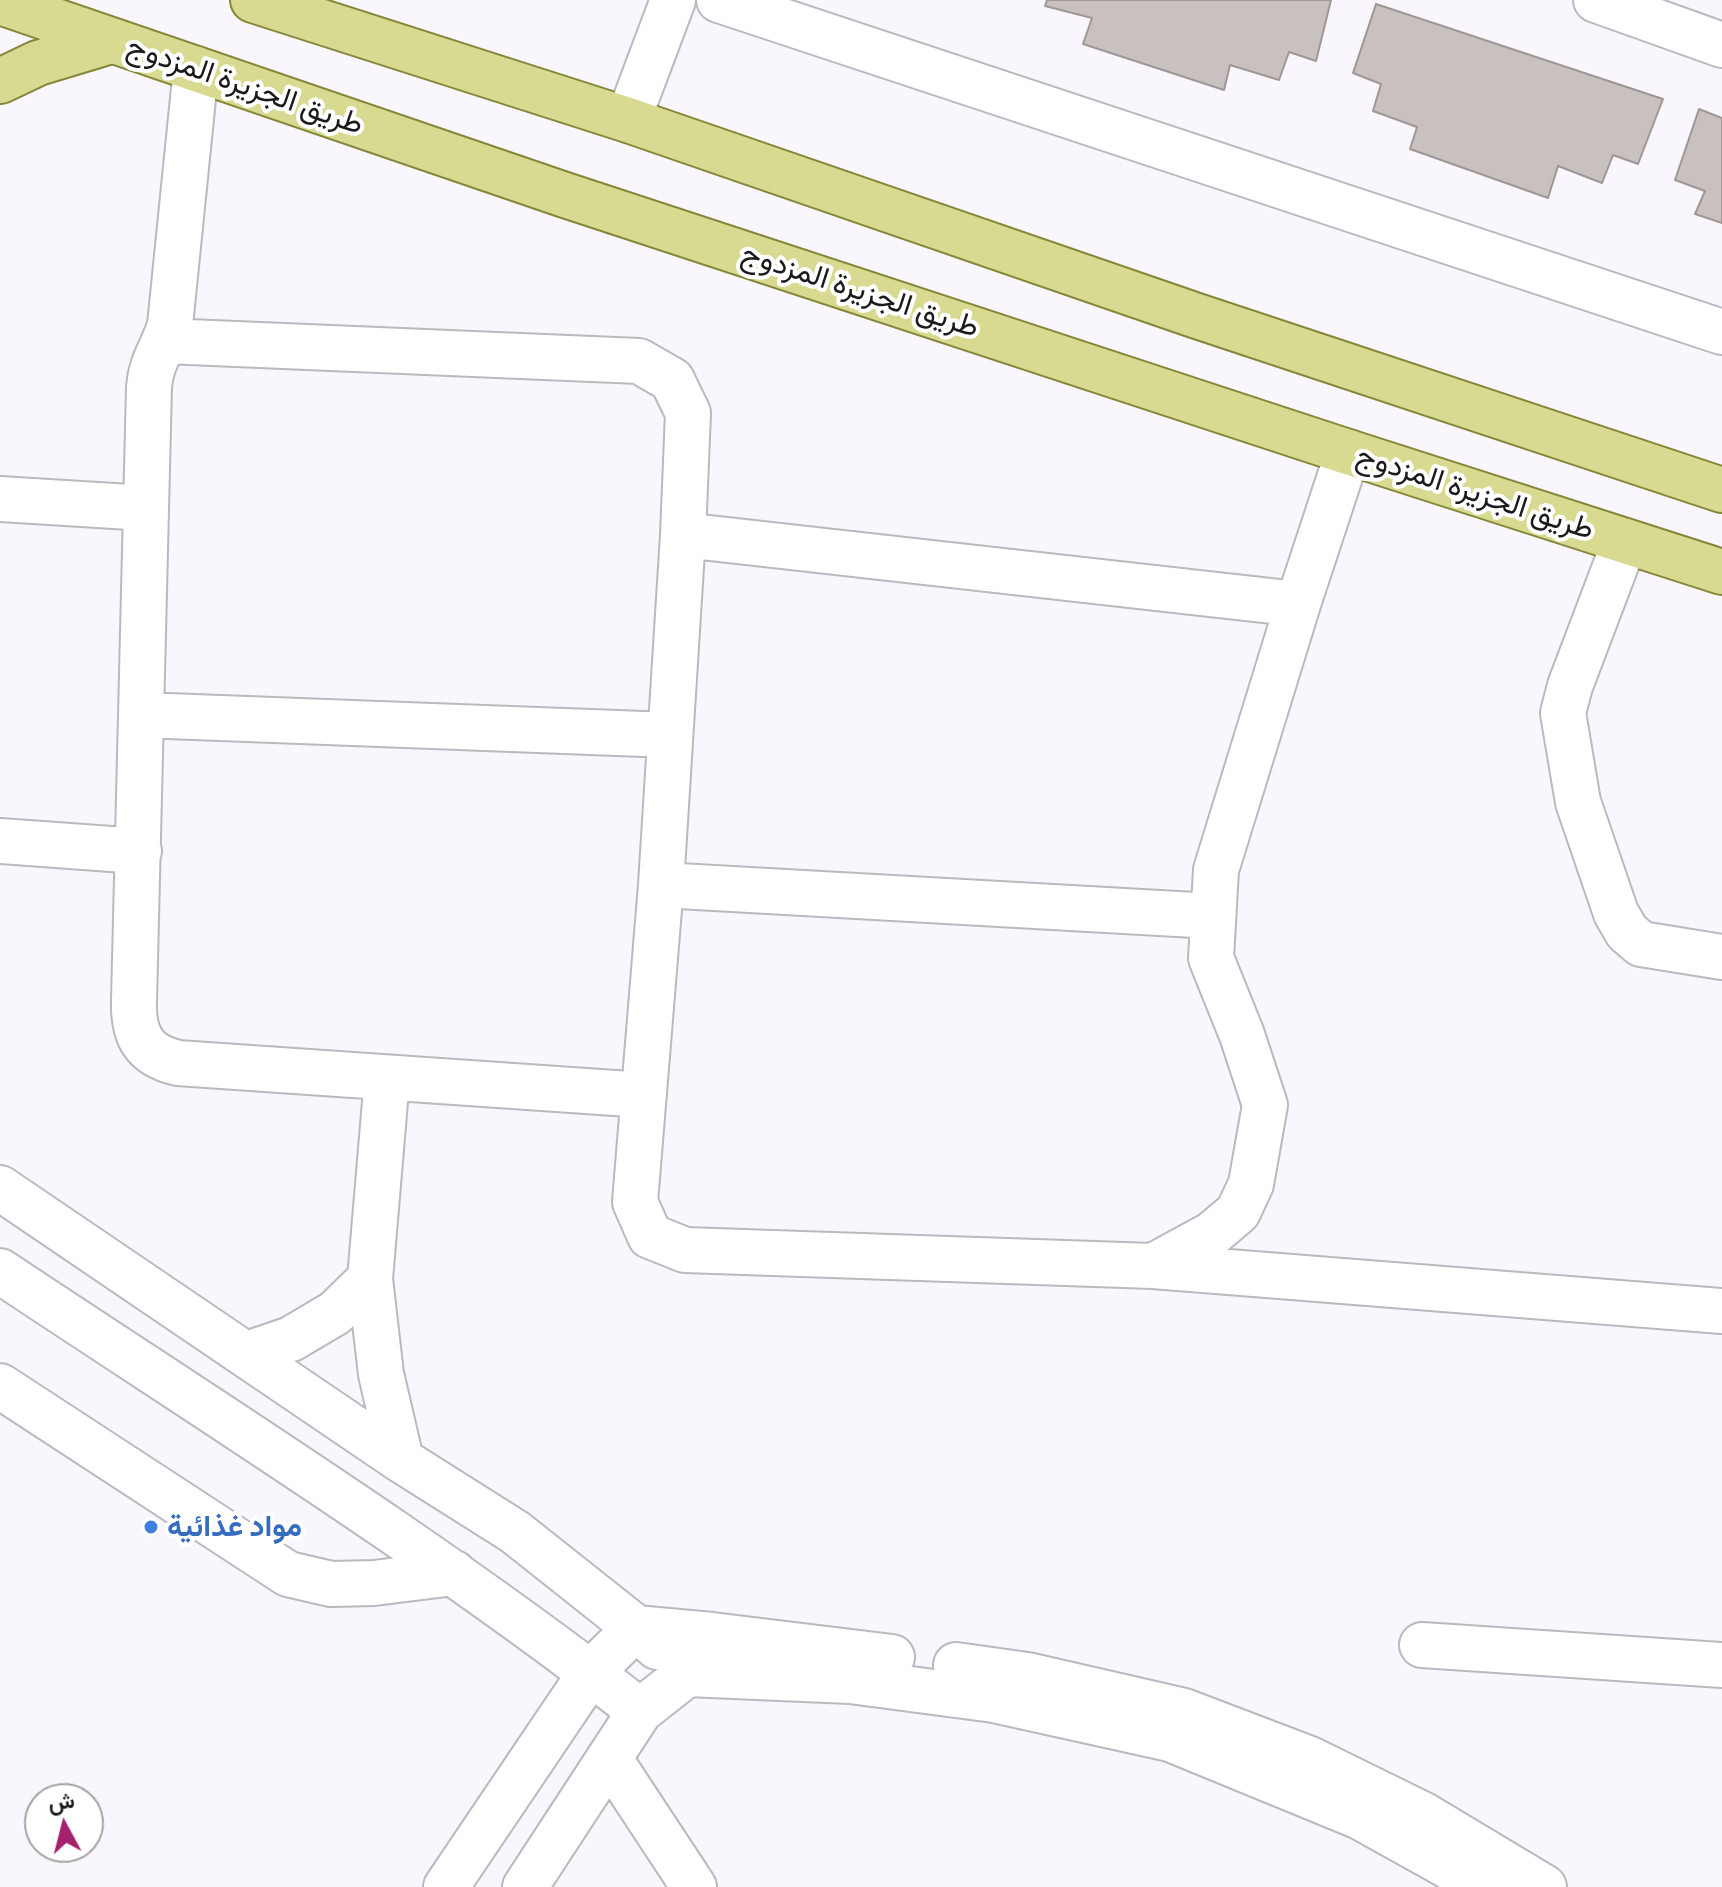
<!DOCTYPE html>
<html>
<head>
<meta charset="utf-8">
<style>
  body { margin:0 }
  #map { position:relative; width:1722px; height:1887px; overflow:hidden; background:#f9f7fd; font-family:"PT Sans Narrow",Vazirmatn,sans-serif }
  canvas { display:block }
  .north { position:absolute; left:24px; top:1783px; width:80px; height:80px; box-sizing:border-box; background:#fff; border:2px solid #a3a3a4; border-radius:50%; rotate:353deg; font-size:22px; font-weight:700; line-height:32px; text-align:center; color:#1a191b }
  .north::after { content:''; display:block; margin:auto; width:28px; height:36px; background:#a5216e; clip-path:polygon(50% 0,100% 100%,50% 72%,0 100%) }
</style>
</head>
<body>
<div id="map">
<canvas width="1722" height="1887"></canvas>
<div class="north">ش</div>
</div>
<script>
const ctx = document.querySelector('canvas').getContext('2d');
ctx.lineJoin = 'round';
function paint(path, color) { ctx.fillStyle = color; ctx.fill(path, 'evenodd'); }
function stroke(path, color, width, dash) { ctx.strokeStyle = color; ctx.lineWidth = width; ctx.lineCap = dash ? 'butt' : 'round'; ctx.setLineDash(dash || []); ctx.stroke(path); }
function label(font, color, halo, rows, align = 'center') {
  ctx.font = font + ' "PT Sans Narrow",Vazirmatn,sans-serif'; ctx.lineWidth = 8; ctx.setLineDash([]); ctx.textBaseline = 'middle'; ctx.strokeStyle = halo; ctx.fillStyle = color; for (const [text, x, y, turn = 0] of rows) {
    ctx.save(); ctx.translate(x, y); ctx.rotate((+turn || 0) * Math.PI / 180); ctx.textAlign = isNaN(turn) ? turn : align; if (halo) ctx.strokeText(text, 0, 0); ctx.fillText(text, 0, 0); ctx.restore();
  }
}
const building = new Path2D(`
  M 1047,0 L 1331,0 L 1316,61 L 1289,52 L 1279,80 L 1230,65 L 1224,90 L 1083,44 L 1092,18 L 1045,6 Z
  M 1376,4 L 1663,99 L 1638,164 L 1613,155 L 1602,183 L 1558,166 L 1548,198 L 1410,149 L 1417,127 L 1373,111 L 1381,84 L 1353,73 Z
  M 1699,109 L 1722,118 L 1722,223 L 1695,214 L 1705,191 L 1675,180 Z`);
paint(building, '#c9c1bf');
stroke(building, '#9e9795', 2);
const minor = new Path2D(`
  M 719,0 L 1722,332
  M 1596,0 L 1722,45
  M 196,69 L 170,325 C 163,349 151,361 149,387 L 134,1001 C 133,1035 143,1055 178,1063 L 644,1095
  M 628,120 L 673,0
  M 165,341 L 639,361 L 672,380 L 688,413 L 683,535 L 661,885 L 635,1202 L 650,1236 L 685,1250 L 1153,1266 L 1722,1311
  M 0,499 L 146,508
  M 683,535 L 1298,604
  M 1625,541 L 1570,686 L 1563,713 L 1578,802 L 1616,913 L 1627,932 L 1641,944 L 1722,957
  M 141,715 L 670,735
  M 0,841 L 139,851
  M 661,885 L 1213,916
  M 387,1078 L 370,1279 L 381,1374 L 401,1460
  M 0,1188 L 401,1460 L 515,1532 L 636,1628 L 657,1647
  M 1153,1266 L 1212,1234 L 1238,1212 L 1251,1184 L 1265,1105 L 1242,1035 L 1211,958 L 1216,870 L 1298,604 L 1348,452
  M 0,1271 C 215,1414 436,1552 640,1711 L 687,1674 L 850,1681 L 994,1700 L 1170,1739 L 1360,1817 L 1448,1866 L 1479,1887
  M 247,1354 L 291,1339 L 335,1313 L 370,1279
  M 0,1386 L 288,1574 L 331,1584 L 374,1583 L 454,1573
  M 636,1628 L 712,1635 L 892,1657
  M 1422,1645 L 1722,1665
  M 956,1665 L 1027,1675 L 1184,1711 L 1310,1759 L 1424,1815 L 1544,1887
  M 609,1758 L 694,1887
  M 446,1887 L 591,1672 L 636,1628
  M 525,1887 L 640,1711`);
const major = new Path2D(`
  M 253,0 L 628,120 L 1197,316 L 1722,490
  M 0,2 L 565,195 L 1348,452 L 1722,572
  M 0,81 L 38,63 L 111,41`);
stroke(minor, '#bbb9bf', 48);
stroke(major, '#858738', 48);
stroke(minor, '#fff', 44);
stroke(major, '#d9da91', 44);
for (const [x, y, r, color] of [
  [151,1527,8,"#3f7fe0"]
]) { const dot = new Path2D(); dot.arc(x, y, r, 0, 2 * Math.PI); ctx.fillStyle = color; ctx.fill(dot); stroke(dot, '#fff', 3); }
label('30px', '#1a191b', '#fff', [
  ["طريق الجزيرة المزدوج",245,86,19],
  ["طريق الجزيرة المزدوج",860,291,18],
  ["طريق الجزيرة المزدوج",1475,493,18]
]);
label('bold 30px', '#366cbe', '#fff', [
  ["مواد غذائية",167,1527]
], 'left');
</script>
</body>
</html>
